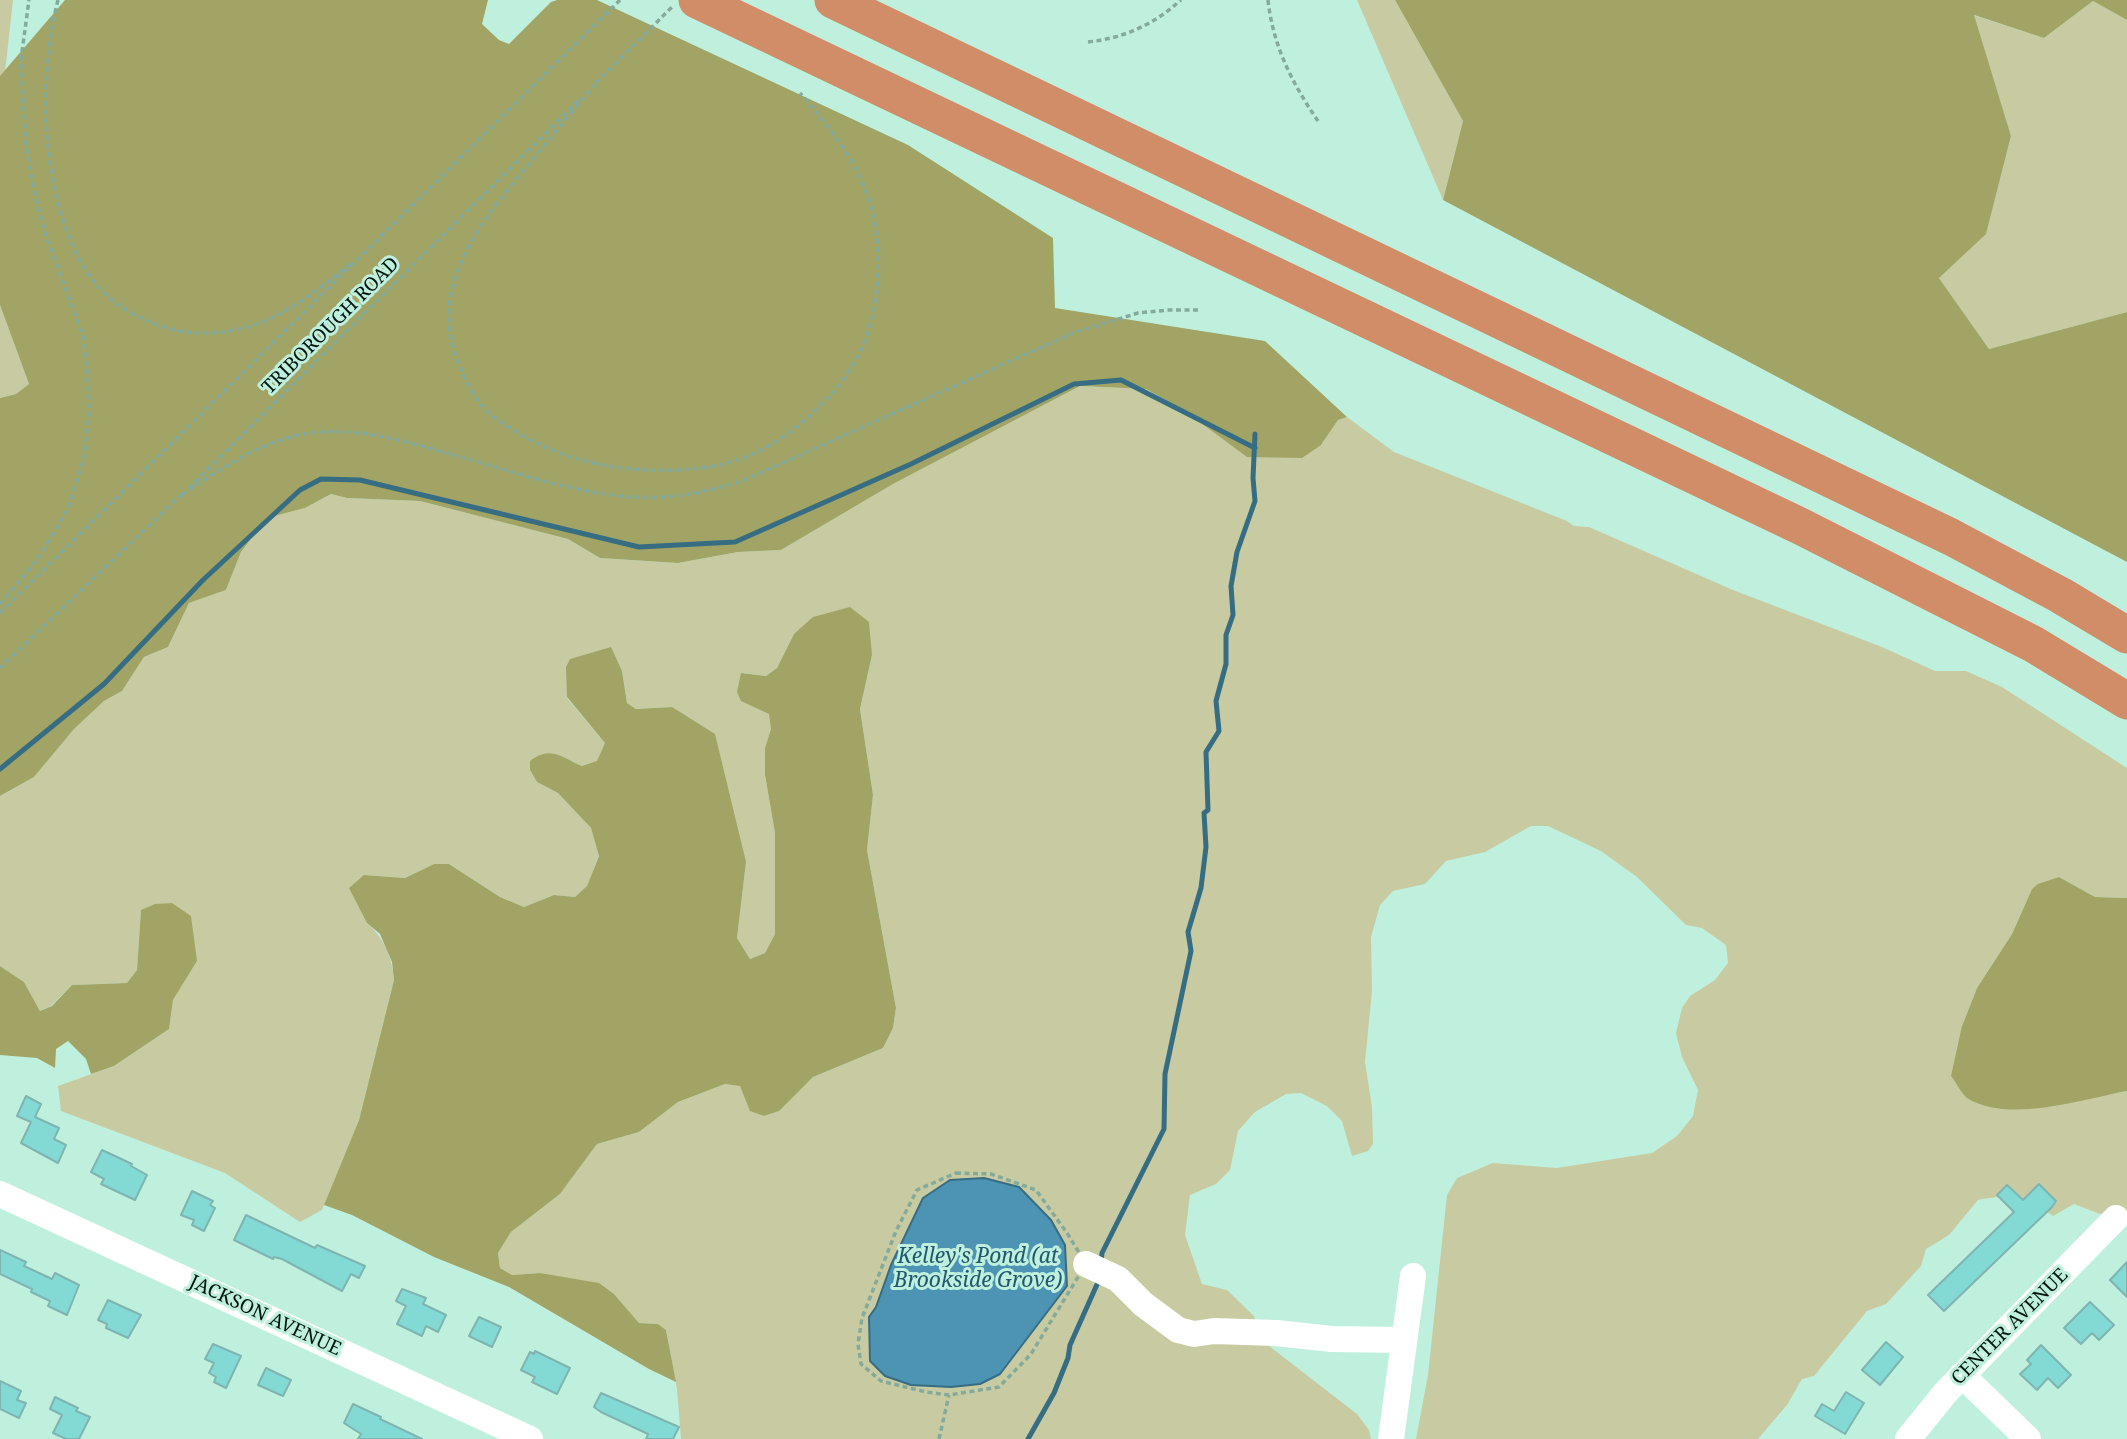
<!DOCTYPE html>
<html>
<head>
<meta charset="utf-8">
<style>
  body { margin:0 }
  canvas { display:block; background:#bff0de }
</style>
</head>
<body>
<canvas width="2127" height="1439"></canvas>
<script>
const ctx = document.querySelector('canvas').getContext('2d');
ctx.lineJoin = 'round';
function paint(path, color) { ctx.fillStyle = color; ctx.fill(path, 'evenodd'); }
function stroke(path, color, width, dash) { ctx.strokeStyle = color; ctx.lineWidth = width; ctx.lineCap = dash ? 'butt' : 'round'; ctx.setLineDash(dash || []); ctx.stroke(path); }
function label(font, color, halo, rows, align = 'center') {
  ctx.font = font + ' "Noto Serif",serif'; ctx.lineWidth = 6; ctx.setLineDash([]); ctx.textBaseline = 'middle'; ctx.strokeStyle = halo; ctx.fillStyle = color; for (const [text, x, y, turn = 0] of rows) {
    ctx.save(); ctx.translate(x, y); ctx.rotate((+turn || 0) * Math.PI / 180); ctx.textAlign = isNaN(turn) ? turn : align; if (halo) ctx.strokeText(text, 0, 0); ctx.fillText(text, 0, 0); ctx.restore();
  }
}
paint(new Path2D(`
  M 0,0 L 13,0 L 5,72 L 0,76 Z
  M 1357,0 L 1395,0 L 1463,121 L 1443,200 Z
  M 2093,1 L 2127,20 L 2127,312 L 1989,349 L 1939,278 L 1986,233 L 2011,136 L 1973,15 L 2044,38 Z
  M 0,305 L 29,384 L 16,394 L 0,398 Z
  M 1080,386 L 1146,389 L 1185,411 L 1321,445 L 1338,420 L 1347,417 L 1394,452 L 1567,521 L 1574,526 L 1589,527 L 1733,590 L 1882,647 L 1935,671 L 1966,671 L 2002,687 L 2127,768 L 2127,898 L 2095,897 L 2059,877 L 2032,889 L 2012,934 L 1977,988 L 1962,1026 L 2030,1109 L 2127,1091 L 2127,1212 L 2100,1214 L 2074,1204 L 2053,1216 C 2022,1192 2016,1194 1978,1200 L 1949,1235 L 1926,1249 L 1921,1266 L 1886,1304 L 1867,1311 L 1814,1376 L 1802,1379 L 1787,1405 L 1758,1439 L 1416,1439 L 1428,1375 L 1447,1195 L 1457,1178 L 1493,1163 L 1557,1168 L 1652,1153 L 1677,1136 L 1693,1116 L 1698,1090 L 1682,1057 L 1676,1033 L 1682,1008 L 1690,996 L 1715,980 L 1728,963 L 1726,945 L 1702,928 L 1686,925 L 1637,877 L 1601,851 L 1548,826 L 1531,826 L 1485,852 L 1446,861 L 1425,884 L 1393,891 L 1380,905 L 1371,937 L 1372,991 L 1365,1062 L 1372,1107 L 1373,1144 L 1368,1151 L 1352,1156 L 1342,1121 L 1327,1106 L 1301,1093 L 1286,1094 L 1255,1112 L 1238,1131 L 1230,1170 L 1216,1184 L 1190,1195 L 1185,1235 L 1202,1284 L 1227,1290 L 1254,1316 L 1260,1339 L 1357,1414 L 1369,1430 L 1371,1439 L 681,1439 L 677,1389 L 666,1330 L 658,1324 L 639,1323 L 614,1294 L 540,1273 L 512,1275 L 500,1268 L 498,1253 L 511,1232 L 560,1194 L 597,1144 L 639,1132 L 678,1102 L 725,1084 L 740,1085 L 764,1116 L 778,1111 L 813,1077 L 883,1048 L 893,1028 L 896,1008 L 867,850 L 873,795 L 860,709 L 872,655 L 794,634 L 777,668 L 766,676 L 742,673 L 770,715 L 771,729 L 765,748 L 765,775 L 775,833 L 775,934 L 765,953 L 750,959 L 737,938 L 746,862 L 672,707 L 636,709 L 627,703 L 622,671 L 567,698 L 605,743 L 597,762 L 582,766 C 562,757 550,745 530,762 L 530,770 L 537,782 L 558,793 L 591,828 L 599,855 L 587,887 L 575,897 L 554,895 L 524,907 L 500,897 L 449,864 L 434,864 L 405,878 L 364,875 L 367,923 C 385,939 392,957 394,980 L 359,1120 L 322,1210 L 300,1222 L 225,1173 L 61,1111 L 58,1086 L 114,1066 L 169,1029 L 173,1000 L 197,961 L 141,910 L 137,970 L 127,983 L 72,985 L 51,1006 L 40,1011 L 24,982 L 0,966 L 0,796 L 34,777 L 74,729 L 104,701 L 122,691 L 144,657 L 168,647 L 189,603 L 226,590 L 241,552 L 267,518 L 305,508 L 331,494 L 347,498 L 420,501 L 568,539 L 600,558 L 678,563 L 738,552 L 781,550 L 893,484 ZM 1065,1245 L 1067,1286 L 870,1361 L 869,1317 L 876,1307 L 891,1265 Z`), '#c8cba2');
paint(new Path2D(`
  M 65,0 L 488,0 L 482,24 L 499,40 L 509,44 L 551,2 L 557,0 L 597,0 L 908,145 L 1053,238 L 1055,308 L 1265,341 L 1347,417 L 1338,420 L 1321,445 L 1302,458 L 1247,457 L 1185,411 L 1146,389 L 1080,386 L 893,484 L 781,550 L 738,552 L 678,563 L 600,558 L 568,539 L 420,501 L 347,498 L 331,494 L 305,508 L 267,518 L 241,552 L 226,590 L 189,603 L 168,647 L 144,657 L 122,691 L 104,701 L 74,729 L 34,777 L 0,796 L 0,398 L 16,394 L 29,384 L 0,305 L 0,76 Z
  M 1395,0 L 2127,0 L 2127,20 L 2093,1 L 2044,38 L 1974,15 L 2011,136 L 1986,234 L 1939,278 L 1989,349 L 2127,312 L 2127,562 L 1443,200 L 1463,121 Z
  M 850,607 L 869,622 L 872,655 L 860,709 L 873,795 L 867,850 L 896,1008 L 893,1028 L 883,1048 L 813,1077 L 779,1111 L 764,1116 L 750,1111 L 740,1086 L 725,1084 L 678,1102 L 639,1132 L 597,1144 L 560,1194 L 511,1232 L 498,1253 L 500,1268 L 512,1275 L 540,1273 L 599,1283 L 614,1294 L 639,1323 L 658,1324 L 666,1330 L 676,1382 L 649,1369 L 509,1287 L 434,1257 L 352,1215 L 324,1205 L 359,1120 L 394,980 L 392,962 L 380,934 L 367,923 L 349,888 L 364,875 L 405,878 L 434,864 L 449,864 L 500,897 L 524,907 L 554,895 L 575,897 L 587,886 L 599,856 L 591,828 L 558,793 L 537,782 L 530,770 L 530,761 C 550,745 562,757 582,766 L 597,761 L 605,743 L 567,697 L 566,667 L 570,659 L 611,647 L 622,671 L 627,703 L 636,709 L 672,707 L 715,734 L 746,862 L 737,938 L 750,959 L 765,953 L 775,934 L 775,833 L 765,775 L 765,748 L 771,729 L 769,714 L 741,701 L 737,692 L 741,673 L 766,676 L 777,668 L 794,634 L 813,617 Z
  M 2059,877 L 2095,897 L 2127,898 L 2127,1091 C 2083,1099 2008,1124 1967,1098 C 1961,1093 1956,1082 1951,1076 L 1962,1026 L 1977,988 L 2012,934 L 2032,889 L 2038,884 Z
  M 172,903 L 191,916 L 197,961 L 173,1000 L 169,1029 L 114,1066 L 91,1074 L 86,1059 L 68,1041 L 56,1049 L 55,1068 L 37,1058 L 0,1055 L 0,966 L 24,982 L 40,1011 L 52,1006 L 72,985 L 127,983 L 137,970 L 141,910 L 155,904 Z`), '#a2a465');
const water = new Path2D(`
  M 984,1178 L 1019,1187 L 1051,1220 L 1065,1245 L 1067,1286 L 1000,1374 L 980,1384 L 951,1387 L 911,1385 L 885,1376 L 870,1361 L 869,1317 L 876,1307 L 891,1265 L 923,1198 L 950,1180 Z`);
paint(water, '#4d93b3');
stroke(water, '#376d82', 2);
stroke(new Path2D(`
  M 0,769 L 104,684 L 203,580 L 300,490 L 321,479 L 360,480 L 639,547 L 735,542 L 911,464 L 1074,384 L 1121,380 L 1255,448
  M 1101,1263 L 1102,1253 L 1164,1129 L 1165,1074 L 1191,951 L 1188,932 L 1201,888 L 1206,847 L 1204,813 L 1208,810 L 1206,752 L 1219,731 L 1216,701 L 1226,664 L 1226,635 L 1233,615 L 1231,586 L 1237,552 L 1255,501 L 1253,478 L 1255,434
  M 1028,1439 L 1054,1393 L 1068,1358 L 1070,1345 L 1099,1280`), '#376d82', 5);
const building = new Path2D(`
  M 26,1096 L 41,1104 L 35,1117 L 59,1128 L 54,1139 L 66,1145 L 58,1163 L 21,1143 L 31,1122 L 17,1116 Z
  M 102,1150 L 132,1164 L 131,1166 L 147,1175 L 135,1200 L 101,1184 L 104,1179 L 91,1172 Z
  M 2039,1184 L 2056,1201 L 2052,1207 L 1944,1311 L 1928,1295 L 2014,1212 L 1997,1195 L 2007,1185 L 2023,1200 Z
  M 192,1191 L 213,1201 L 210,1205 L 215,1208 L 204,1231 L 192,1225 L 194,1220 L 181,1215 Z
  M 246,1215 L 315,1248 L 317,1245 L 365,1266 L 359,1278 L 351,1274 L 342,1291 L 282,1259 L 274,1257 L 273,1259 L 234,1240 Z
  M 0,1250 L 26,1262 L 24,1266 L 52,1279 L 55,1273 L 79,1285 L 67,1315 L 48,1306 L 50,1301 L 31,1292 L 32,1289 L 0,1274 Z
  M 2127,1262 L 2127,1297 L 2110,1280 Z
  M 402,1289 L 426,1298 L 423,1304 L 446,1315 L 438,1332 L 426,1326 L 422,1336 L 397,1324 L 406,1306 L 396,1301 Z
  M 108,1300 L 141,1315 L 128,1338 L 106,1328 L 107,1324 L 98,1320 Z
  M 2090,1302 L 2114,1325 L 2099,1340 L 2092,1333 L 2081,1344 L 2064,1328 Z
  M 479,1317 L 501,1327 L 492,1347 L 469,1336 Z
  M 1886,1342 L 1903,1357 L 1880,1385 L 1862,1370 Z
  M 213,1344 L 241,1356 L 226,1388 L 214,1382 L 216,1377 L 209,1373 L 214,1363 L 205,1359 Z
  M 2041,1345 L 2071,1375 L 2058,1388 L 2048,1378 L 2037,1390 L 2020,1374 L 2031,1364 L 2027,1360 Z
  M 535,1351 L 570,1368 L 557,1394 L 532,1382 L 535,1377 L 521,1370 L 530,1352 L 534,1354 Z
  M 266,1368 L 291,1380 L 283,1396 L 258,1385 Z
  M 0,1381 L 21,1391 L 17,1400 L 26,1403 L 19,1418 L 0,1409 Z
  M 1846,1392 L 1864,1403 L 1845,1434 L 1815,1416 L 1822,1404 L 1834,1411 Z
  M 601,1393 L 679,1427 L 673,1439 L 646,1439 L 648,1434 L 601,1412 L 594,1407 Z
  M 55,1397 L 78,1408 L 76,1411 L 90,1417 L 79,1439 L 66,1439 L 53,1433 L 62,1415 L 50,1409 Z
  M 353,1404 L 381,1417 L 380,1419 L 422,1439 L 358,1439 L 361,1434 L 344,1423 Z`);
paint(building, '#83dad5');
stroke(building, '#7fb4b0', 2);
stroke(new Path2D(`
  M 58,0 C 37,82 41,207 91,278 C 109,303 141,321 170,329 C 202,337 239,333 269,319 C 300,305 325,284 352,263
  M 1268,0 C 1273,46 1292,83 1318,121
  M 1088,42 C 1124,38 1153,25 1181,0
  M 596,83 L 672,7
  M 595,84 C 573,111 550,138 528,165 C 497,203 466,238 453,286 C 445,313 449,341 460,367 C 467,384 475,399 489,413 C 495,419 504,424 512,429 C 571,468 650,478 720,465 C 758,457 791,434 819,407 C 850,378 871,340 876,297 C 887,207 858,159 800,93
  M 189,488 L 580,99
  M 182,495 C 220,469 258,443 304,434 C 352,426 395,439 440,451 C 506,469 594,502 662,497 C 689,496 714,489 740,482 L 1073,333 L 1138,313 L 1168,310 L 1199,310
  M 0,604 L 38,559 L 68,509 L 84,459 L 89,415 L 88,374 L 83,336 L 44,230 L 36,198 L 26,146 L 21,59 L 29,0
  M 0,613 L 620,0
  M 0,668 L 183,493
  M 956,1173 L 991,1174 L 1036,1190 L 1067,1233 L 1086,1264 L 1031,1354 L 999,1387 L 949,1395 L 926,1392 L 881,1381 L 861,1364 L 858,1344 L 862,1318 L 896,1231 L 917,1190 Z
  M 939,1439 L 949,1395`), '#83aa9b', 3.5, [5, 3.5]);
stroke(new Path2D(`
  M 0,1194 L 530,1439
  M 1086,1264 L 1118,1279 L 1143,1304 L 1178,1330 L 1194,1334 L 1214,1331 L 1276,1333 L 1332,1339 L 1403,1340
  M 1962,1375 L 2028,1439
  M 1391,1439 L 1413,1276
  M 1908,1439 L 1946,1392 L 2116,1218`), '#fff', 26);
stroke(new Path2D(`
  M 697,0 L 1800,526 L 2033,644 L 2127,701
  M 833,0 L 1951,537 L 2060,595 L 2127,635`), '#d18d67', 37);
label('19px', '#03150f', '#bff0de', [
  ["TRIBOROUGH ROAD",331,326,-45],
  ["JACKSON AVENUE",265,1316,25],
  ["CENTER AVENUE",2010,1327,-45]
]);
label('italic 21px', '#21576f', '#bff0de', [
  ["Kelley's Pond (at",978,1257],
  ["Brookside Grove)",978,1281]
]);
</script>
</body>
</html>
